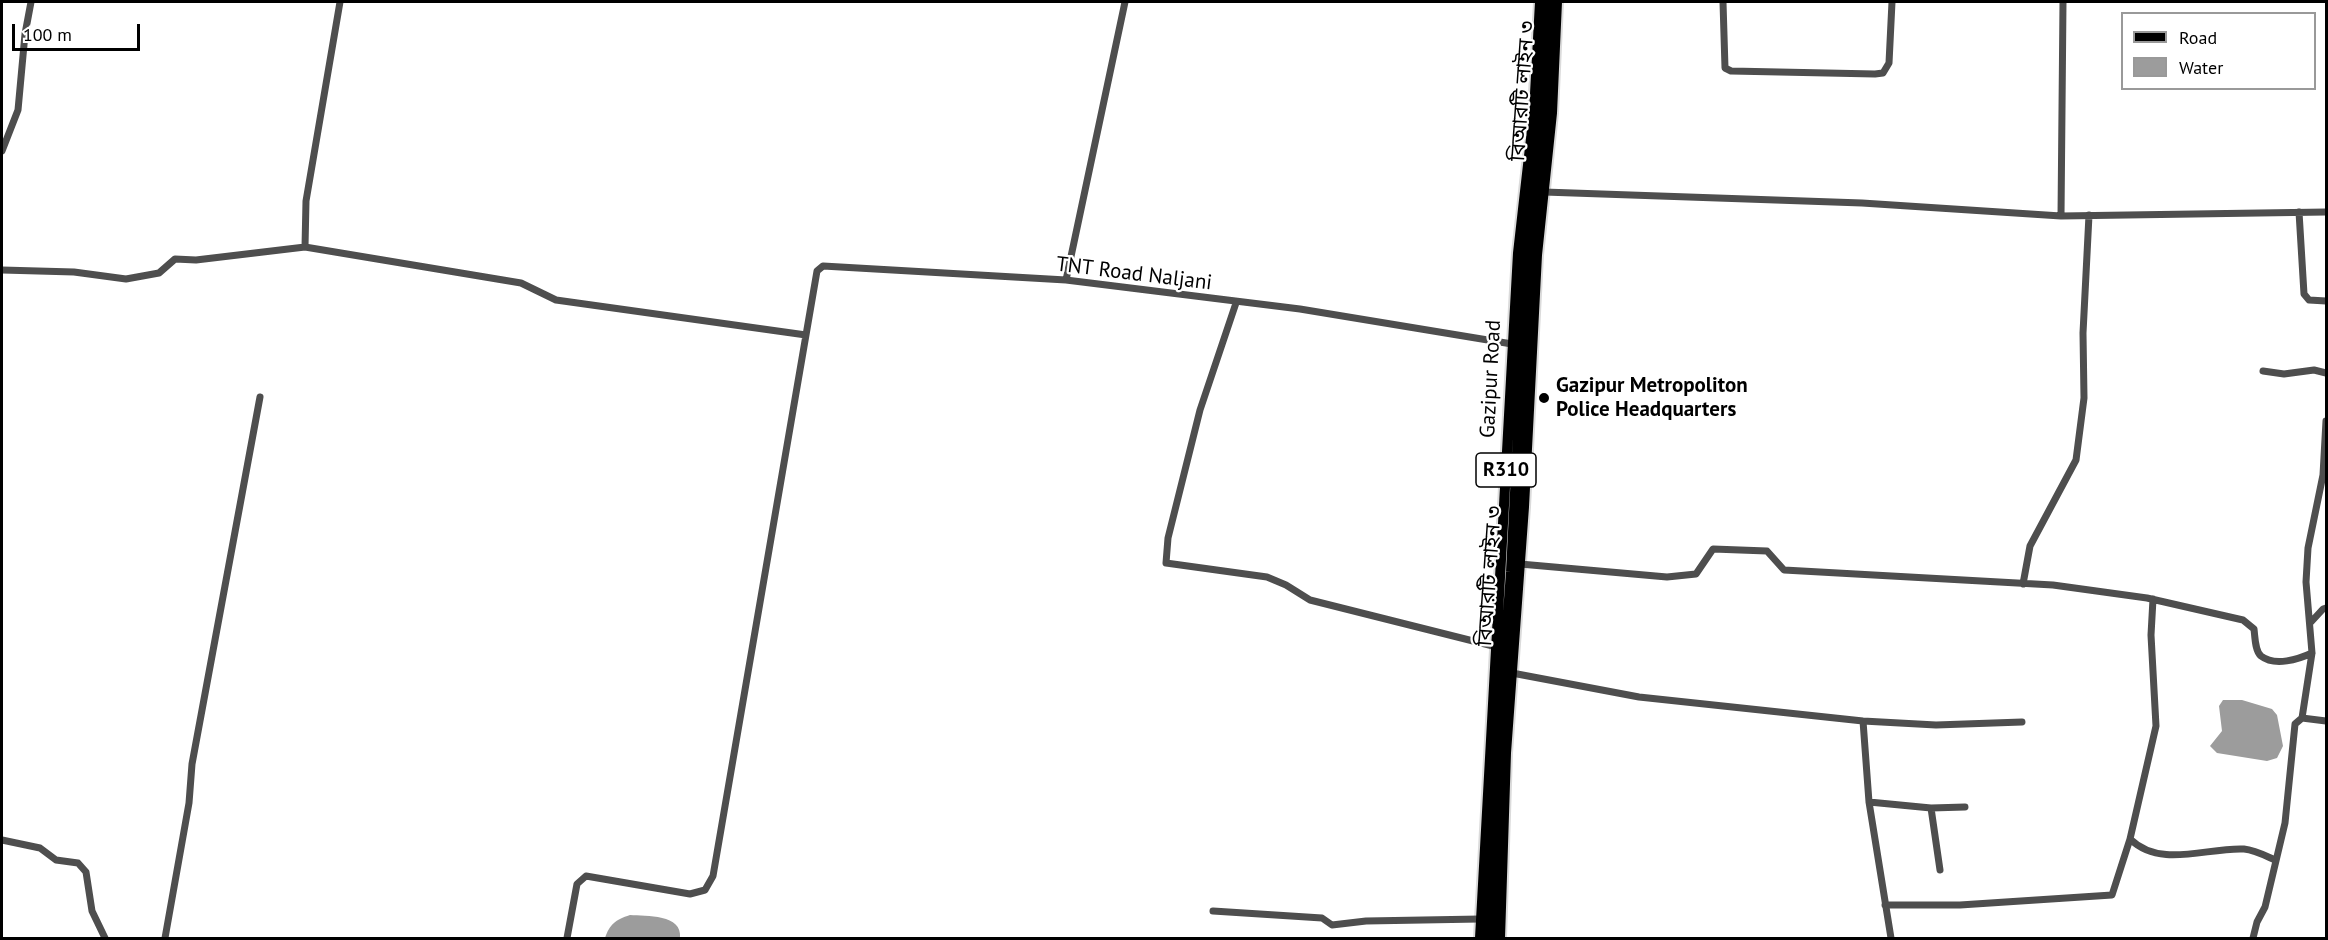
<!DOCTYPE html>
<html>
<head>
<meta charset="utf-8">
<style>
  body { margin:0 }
  #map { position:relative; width:2328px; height:940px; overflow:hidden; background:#fff; font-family:"PT Sans",sans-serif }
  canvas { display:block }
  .frame { position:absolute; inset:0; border:3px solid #000; pointer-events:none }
  .legend { position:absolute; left:2121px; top:12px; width:195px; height:78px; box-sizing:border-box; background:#fff; border:2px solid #999; margin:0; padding:8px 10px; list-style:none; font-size:18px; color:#000 }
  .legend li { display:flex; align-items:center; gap:12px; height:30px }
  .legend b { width:30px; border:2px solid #999 }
  .scale { position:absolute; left:12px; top:24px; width:128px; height:27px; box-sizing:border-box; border:3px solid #000; border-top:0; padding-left:8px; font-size:18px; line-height:21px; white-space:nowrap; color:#000; -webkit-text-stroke:4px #fff; paint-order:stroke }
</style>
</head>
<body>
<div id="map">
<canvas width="2328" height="940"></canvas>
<div class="frame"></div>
<ul class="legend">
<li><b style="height:8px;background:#000"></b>Road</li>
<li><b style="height:16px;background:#9c9c9c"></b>Water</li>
</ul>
<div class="scale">100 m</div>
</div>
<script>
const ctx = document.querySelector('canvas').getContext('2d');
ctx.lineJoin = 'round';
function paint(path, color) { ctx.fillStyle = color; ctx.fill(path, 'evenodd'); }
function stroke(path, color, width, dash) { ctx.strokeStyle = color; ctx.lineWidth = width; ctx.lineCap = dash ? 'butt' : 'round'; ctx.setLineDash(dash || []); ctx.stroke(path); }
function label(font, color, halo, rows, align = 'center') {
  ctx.font = font + ' "PT Sans","Noto Sans Bengali",sans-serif'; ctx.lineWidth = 4.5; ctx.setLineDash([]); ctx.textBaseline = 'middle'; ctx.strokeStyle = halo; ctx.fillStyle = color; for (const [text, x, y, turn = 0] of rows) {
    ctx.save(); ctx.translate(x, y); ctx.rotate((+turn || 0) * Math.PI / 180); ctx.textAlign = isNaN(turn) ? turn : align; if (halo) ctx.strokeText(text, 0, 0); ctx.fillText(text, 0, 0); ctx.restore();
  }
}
paint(new Path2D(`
  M 2223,700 L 2242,700 L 2272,709 L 2277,715 L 2283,746 L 2277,758 L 2267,761 L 2217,753 L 2210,746 L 2222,731 L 2219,706 Z
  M 630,915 C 646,916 683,914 680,938 L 605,938 C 610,924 615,920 630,915 Z`), '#9c9c9c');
const primary = new Path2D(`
  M 1480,938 L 1518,253 L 1534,112 L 1540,2
  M 1490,938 L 1495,792 L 1511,572 L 1527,255 L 1543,113 L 1549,2
  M 1500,938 L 1506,753 L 1524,507 L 1537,255 L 1552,113 L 1557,2`);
stroke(primary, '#dbdbdb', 14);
stroke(new Path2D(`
  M 1723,2 L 1725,68 L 1731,71 L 1875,74 L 1883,73 L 1889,63 L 1892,2
  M 2,151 L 18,110 L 25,34 L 31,2
  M 1544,192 L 1862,203 L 2061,216 L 2326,212
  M 2299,212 L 2304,294 L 2309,300 L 2326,301
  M 2061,216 L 2063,2
  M 305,247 L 306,201 L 340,2
  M 2,270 L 74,272 L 126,279 L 159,273 L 175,259 L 196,260 L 305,247 L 521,283 L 556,300 L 806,335
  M 1066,280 L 1125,2
  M 1236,303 L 1200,410 L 1168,538 L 1166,563 L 1267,577 L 1286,585 L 1310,600 L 1497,647
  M 2263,371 L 2284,374 L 2314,370 L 2326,373
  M 2326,421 L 2323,475 L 2308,548 L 2306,582 L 2312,653 L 2302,718 L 2326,721
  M 1520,564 L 1667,577 L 1696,574 L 1713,549 L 1767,551 L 1784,570 L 2053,585 L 2147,598 L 2243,620 L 2254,629 C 2255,637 2255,651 2261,656 C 2275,667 2299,659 2312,653
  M 2023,584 L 2030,546 L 2076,460 L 2084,398 L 2083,333 L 2089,215
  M 2153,599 L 2151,635 L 2156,726 L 2130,839 C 2161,869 2207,847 2244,849 C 2255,850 2266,856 2275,860
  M 2311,622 L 2323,609 L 2326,608
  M 1512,673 L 1639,697 L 1863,721 L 1936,725 L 2022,722
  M 1863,721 L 1869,802 L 1891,938
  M 1869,802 L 1931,808 L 1965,807
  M 1931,808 L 1940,870
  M 2,840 L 40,848 L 56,860 L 78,863 L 86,872 L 92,911 L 105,938
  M 1885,905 L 1960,905 L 2112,895 L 2130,839
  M 1213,911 L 1322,918 L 1332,925 L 1366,921 L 1480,919
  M 165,938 L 189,803 L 192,764 L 260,397
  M 567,938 L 577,884 L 586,876 L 690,894 L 705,890 L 713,876 L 817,271 L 823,266 L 1066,280 L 1300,309 L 1512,344
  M 2253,938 L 2257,922 L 2265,907 L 2285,823 L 2295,724 L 2302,718`), '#4e4e4e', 7);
stroke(primary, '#000', 10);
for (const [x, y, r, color] of [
  [1544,398,6,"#000"]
]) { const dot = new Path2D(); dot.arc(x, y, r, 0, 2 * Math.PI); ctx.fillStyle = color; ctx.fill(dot); stroke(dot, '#fff', 2); }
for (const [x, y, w] of [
  [1506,470,60]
]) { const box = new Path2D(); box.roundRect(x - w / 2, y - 17, w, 34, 4.5); ctx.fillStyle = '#fff'; ctx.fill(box); stroke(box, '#000', 1.5); }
label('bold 20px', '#000', null, [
  ["R310",1506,470]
]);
label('21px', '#000', '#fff', [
  ["বিআরটি লাইন ৩",1523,91,-86],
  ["TNT Road Naljani",1134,274,7],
  ["Gazipur Road",1491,379,-87],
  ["বিআরটি লাইন ৩",1490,576,-86]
]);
label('bold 21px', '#000', '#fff', [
  ["Gazipur Metropoliton",1556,386],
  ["Police Headquarters",1556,410]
], 'left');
</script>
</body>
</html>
